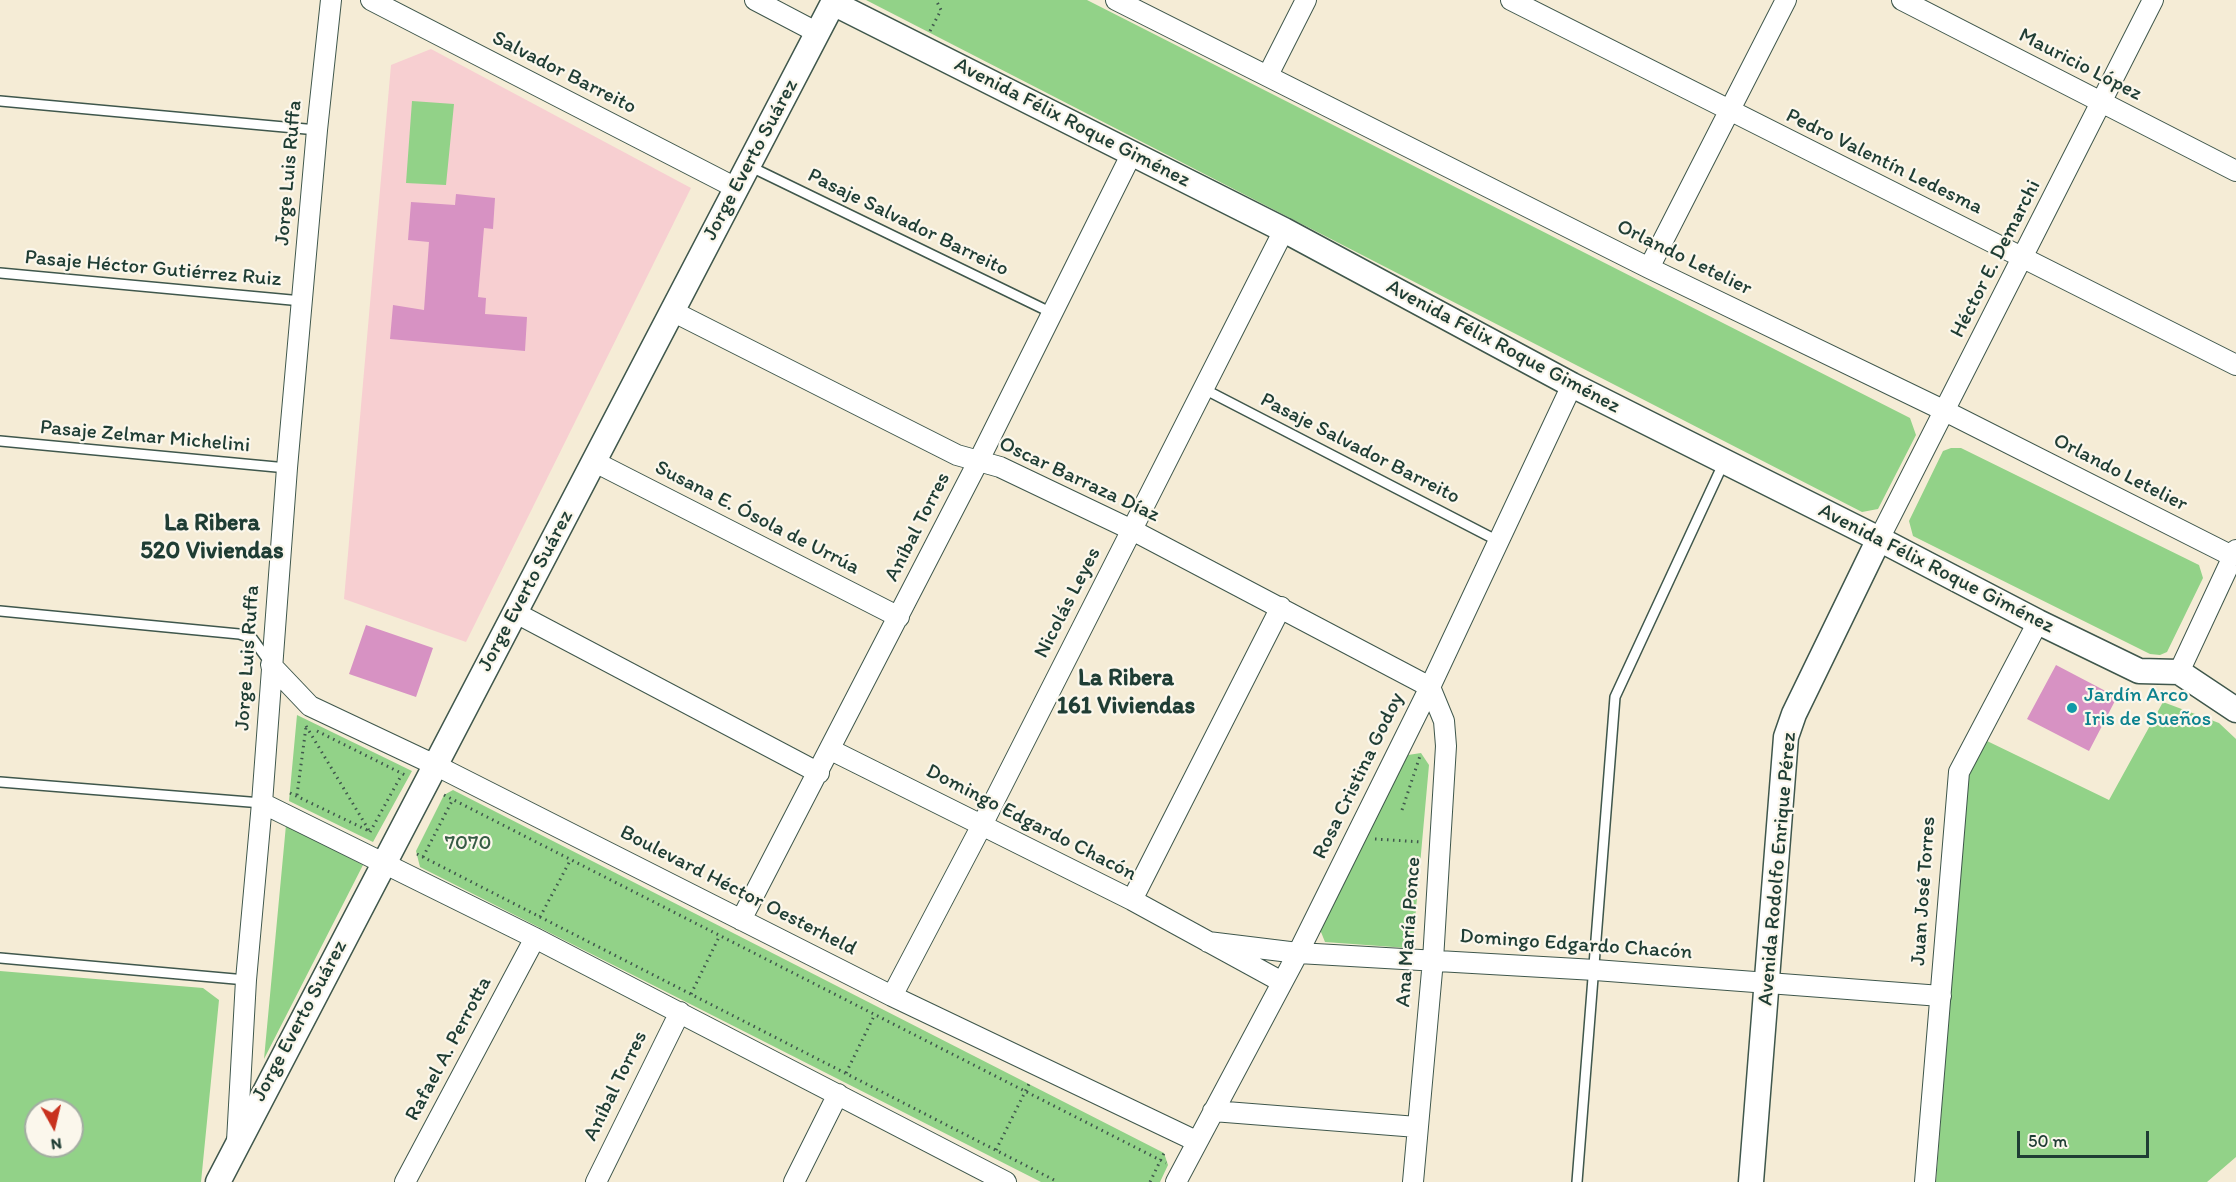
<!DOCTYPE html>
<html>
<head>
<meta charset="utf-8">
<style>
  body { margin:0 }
  #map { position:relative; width:2236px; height:1182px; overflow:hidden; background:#f5ecd6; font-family:Itim,sans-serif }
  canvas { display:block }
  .north { position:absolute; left:24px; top:1098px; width:60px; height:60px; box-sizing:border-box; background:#fbf7ec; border:2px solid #a3ada2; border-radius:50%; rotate:172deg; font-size:16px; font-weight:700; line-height:24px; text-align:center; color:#1f3d34 }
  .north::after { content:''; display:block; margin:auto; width:21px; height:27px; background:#c8321e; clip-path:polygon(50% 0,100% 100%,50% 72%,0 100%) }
  .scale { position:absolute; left:2017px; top:1131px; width:132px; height:27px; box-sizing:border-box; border:3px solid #1f3d34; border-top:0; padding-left:8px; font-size:18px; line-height:21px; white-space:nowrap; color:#1f3d34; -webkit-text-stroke:4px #fbf7ec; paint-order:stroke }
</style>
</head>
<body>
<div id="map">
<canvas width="2236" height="1182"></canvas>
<div class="north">N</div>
<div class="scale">50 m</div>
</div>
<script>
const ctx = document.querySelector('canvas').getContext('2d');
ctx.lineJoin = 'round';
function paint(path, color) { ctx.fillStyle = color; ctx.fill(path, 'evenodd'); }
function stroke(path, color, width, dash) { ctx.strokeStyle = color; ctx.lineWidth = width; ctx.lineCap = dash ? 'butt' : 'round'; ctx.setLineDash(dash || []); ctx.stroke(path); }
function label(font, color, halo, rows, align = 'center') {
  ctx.font = font + ' Itim,sans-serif'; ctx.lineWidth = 4.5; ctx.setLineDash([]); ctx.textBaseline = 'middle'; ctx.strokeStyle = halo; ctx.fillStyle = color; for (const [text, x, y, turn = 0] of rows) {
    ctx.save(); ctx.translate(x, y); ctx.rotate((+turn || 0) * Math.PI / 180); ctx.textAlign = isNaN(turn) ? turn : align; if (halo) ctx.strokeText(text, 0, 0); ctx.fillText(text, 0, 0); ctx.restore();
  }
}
paint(new Path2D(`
  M 431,49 L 691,188 L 466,642 L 344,599 L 391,65 Z`), '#f7cfd1');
paint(new Path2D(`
  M 866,0 L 1087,0 L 1910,418 L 1916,435 L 1878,509 L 1862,512 Z
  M 412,101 L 454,104 L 446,185 L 406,183 Z
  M 1951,448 L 1961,448 L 2199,565 L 2203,578 L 2167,652 L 2160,655 L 2150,654 L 1913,536 L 1909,521 L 1943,451 Z
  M 2163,702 L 2219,723 L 2236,739 L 2236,1157 L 2207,1182 L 1936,1182 L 1967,779 L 1985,740 L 2109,800 Z
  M 297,715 L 412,771 L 373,842 L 289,801 Z
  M 1421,753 L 1429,765 L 1413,942 L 1407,948 L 1325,942 L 1319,927 L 1408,755 Z
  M 453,790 L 1164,1153 L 1168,1165 L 1160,1182 L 1041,1182 L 420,867 L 416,851 L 444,795 Z
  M 286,825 L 363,865 L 264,1059 Z
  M 0,971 L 203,988 L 219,1000 L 201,1182 L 0,1182 ZM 36,1110 L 72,1110 L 72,1146 L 36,1146 Z`), '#92d288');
paint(new Path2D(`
  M 456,194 L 495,198 L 493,229 L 484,228 L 478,297 L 486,298 L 485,314 L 527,317 L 525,351 L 390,339 L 393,305 L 424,310 L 429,242 L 408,240 L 411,202 L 455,205 Z
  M 366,625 L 433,648 L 416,697 L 349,674 Z
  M 2056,665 L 2117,697 L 2089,751 L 2027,719 Z`), '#d792c3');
const service = new Path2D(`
  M 0,101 L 317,130
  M 749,166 L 1052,313
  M 0,273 L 302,301
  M 1204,389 L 1500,542
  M 0,441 L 287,468
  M 0,611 L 239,634 L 252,638 L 270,663
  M 0,782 L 262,803
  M 0,958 L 246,980
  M 1577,1182 L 1615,697 L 1724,462`);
const minor = new Path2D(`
  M 371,0 L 736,188
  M 755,0 L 818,33
  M 1116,0 L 1649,268 L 1945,411 L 2232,556
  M 1511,0 L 2236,365
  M 1902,0 L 2236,171
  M 1268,75 L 1306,0
  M 1649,268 L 1786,0
  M 672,311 L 957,455 L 1000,467 L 1132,530 L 1430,687 L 1444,721 L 1446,746 L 1433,960 L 1413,1182
  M 593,461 L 899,617
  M 1879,539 L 2153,0
  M 514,612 L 819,773
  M 271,665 L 310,706 L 435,765 L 892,996 L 1196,1141
  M 2179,672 L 2236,550
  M 831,750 L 1132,900 L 1282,982
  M 262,803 L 535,938 L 1006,1182
  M 1132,900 L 1281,607
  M 741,920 L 979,460 L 1132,153
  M 1208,942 L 1298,953 L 1595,970 L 1941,996
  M 892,996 L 982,825 L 1284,230
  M 1213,1111 L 1417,1127
  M 237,1141 L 246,980 L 262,803 L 287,468 L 317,130 L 331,0
  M 405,1182 L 535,938
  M 596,1182 L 680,1012
  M 794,1182 L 838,1094
  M 1176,1182 L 1298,953 L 1430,687 L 1572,385
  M 1925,1182 L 1959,772 L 2038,622`);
const tertiary = new Path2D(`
  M 218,1182 L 833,3 L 1284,230 L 1572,385 L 1879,539 L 2038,622 L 2139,671 L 2179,672 L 2236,710
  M 1751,1182 L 1786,737 L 1794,714 L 1879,539`);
stroke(service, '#3f574c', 12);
stroke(minor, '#3f574c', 22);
stroke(tertiary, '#3f574c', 27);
stroke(new Path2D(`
  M 930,31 L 941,10 L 936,0
  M 306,726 L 370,832
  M 317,731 L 407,776
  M 290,793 L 369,831
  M 297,795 L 306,727
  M 444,795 L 1166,1163
  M 1402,810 L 1421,753
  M 370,832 L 402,774
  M 1375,839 L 1422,842
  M 417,854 L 1058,1182
  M 423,857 L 453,799
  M 540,917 L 571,859
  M 691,994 L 720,935
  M 846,1073 L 875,1014
  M 996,1150 L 1029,1084
  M 1150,1182 L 1164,1153`), '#3f574c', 3, [1.5, 4.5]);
stroke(service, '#fff', 9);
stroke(minor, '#fff', 20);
stroke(tertiary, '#fff', 24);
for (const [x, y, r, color] of [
  [2072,708,6,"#0f9aa8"]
]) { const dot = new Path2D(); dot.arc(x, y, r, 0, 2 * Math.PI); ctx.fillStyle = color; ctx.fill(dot); stroke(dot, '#fbf7ec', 2); }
label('21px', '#1f3d34', '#fbf7ec', [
  ["Mauricio López",2080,65,27],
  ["Salvador Barreito",564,73,27],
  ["Avenida Félix Roque Giménez",1072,123,27],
  ["Jorge Everto Suárez",751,160,-62],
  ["Pedro Valentín Ledesma",1884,162,26],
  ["Jorge Luis Ruffa",289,173,-85],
  ["Pasaje Salvador Barreito",908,223,26],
  ["Orlando Letelier",1684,258,26],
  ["Héctor E. Demarchi",1996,259,-63],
  ["Pasaje Héctor Gutiérrez Ruiz",153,269,5],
  ["Avenida Félix Roque Giménez",1503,347,28],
  ["Pasaje Zelmar Michelini",145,437,5],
  ["Pasaje Salvador Barreito",1360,449,27],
  ["Orlando Letelier",2120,473,27],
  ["Oscar Barraza Díaz",1079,480,25],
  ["Susana E. Ósola de Urrúa",757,518,27],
  ["Aníbal Torres",918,527,-63],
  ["Avenida Félix Roque Giménez",1936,569,27],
  ["Jorge Everto Suárez",526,591,-62],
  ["Nicolás Leyes",1068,603,-63],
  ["Jorge Luis Ruffa",248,658,-86],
  ["Rosa Cristina Godoy",1359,776,-64],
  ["Domingo Edgardo Chacón",1031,823,27],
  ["Avenida Rodolfo Enrique Pérez",1778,869,-85],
  ["Boulevard Héctor Oesterheld",738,891,27],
  ["Juan José Torres",1924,891,-86],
  ["Ana María Ponce",1409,932,-86],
  ["Domingo Edgardo Chacón",1576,945,4],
  ["Jorge Everto Suárez",300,1021,-62],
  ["Rafael A. Perrotta",449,1049,-62],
  ["Aníbal Torres",616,1086,-64]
]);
label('21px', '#0d838f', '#fbf7ec', [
  ["Jardín Arco",2084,696],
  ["Iris de Sueños",2084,720]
], 'left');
label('21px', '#365b45', '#fbf7ec', [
  ["7070",468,844]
]);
label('bold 24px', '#1f3d34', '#fbf7ec', [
  ["La Ribera",212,524],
  ["520 Viviendas",212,552],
  ["La Ribera",1126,679],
  ["161 Viviendas",1126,707]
]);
</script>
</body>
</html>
